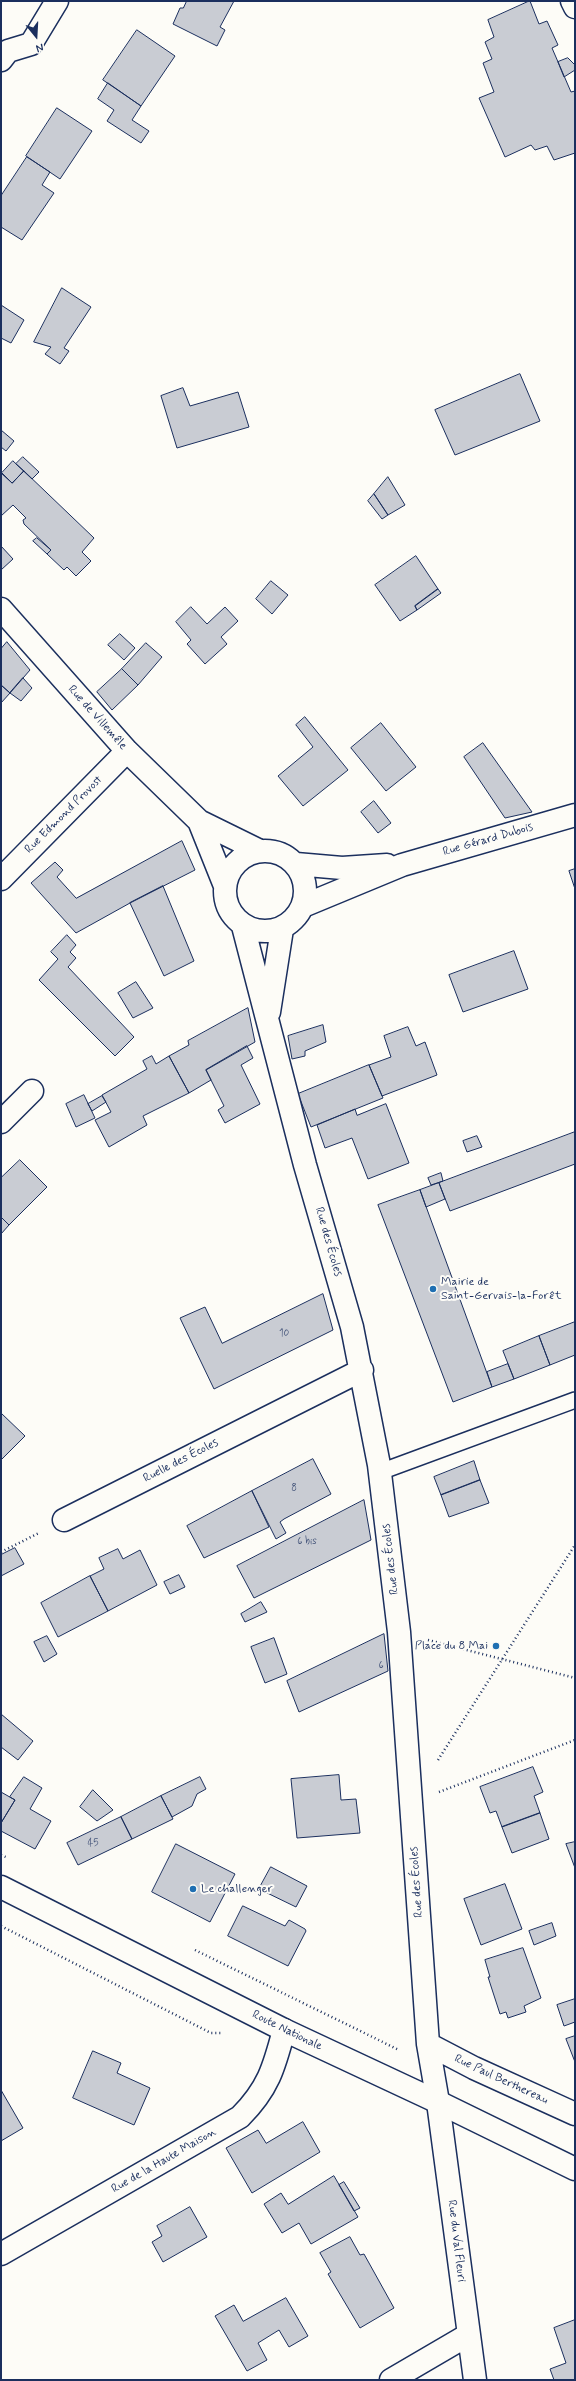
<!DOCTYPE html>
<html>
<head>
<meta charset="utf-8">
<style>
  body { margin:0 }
  #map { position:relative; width:576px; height:2381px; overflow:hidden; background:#fdfcf7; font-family:Mynerve,sans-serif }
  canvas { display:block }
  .frame { position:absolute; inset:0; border:2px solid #1b2f5e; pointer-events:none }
  .north { position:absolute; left:16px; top:16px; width:40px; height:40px; -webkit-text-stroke:3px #fdfcf7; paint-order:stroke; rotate:162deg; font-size:11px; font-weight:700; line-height:16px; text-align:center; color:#1b2f5e }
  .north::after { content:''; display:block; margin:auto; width:14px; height:18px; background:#1b2f5e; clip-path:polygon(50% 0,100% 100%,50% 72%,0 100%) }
</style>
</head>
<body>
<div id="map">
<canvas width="576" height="2381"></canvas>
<div class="frame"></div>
<div class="north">N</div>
</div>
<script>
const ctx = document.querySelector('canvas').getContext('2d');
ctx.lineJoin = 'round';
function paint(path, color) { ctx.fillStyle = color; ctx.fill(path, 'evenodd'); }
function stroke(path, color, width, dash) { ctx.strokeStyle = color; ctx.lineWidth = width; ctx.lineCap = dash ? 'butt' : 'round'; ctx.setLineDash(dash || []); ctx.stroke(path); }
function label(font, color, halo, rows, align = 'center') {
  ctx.font = font + ' Mynerve,sans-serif'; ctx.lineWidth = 4; ctx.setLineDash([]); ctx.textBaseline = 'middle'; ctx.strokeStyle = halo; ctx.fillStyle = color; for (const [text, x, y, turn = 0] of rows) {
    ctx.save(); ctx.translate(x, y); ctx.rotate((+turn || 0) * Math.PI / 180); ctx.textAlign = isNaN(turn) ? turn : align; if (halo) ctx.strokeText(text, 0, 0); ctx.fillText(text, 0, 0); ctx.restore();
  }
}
const building = new Path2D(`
  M 187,1 L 234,1 L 220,27 L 225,30 L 217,46 L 173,24 L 180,8 L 183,8 Z
  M 530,1 L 539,24 L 547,21 L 558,45 L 552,48 L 571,92 L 575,91 L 575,153 L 554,160 L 547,146 L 535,150 L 531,145 L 505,157 L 479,98 L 494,92 L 483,63 L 492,59 L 485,42 L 494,37 L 488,20 Z
  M 137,30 L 175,56 L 141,106 L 103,80 Z
  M 568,58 L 575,65 L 575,70 L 564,77 L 558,62 Z
  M 108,83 L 141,106 L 132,120 L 149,131 L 141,143 L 107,121 L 114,110 L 98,99 Z
  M 57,108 L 92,131 L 60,179 L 26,156 Z
  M 27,157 L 50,172 L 42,185 L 54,193 L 22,240 L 1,227 L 1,196 Z
  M 62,288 L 91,307 L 64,348 L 69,351 L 60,364 L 45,354 L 51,347 L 34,342 Z
  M 1,305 L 24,320 L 11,343 L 1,338 Z
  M 520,374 L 540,421 L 455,455 L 435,410 Z
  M 183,388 L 190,406 L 238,392 L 249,427 L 177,448 L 161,396 Z
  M 1,430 L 14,441 L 6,451 L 1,447 Z
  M 23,457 L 39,472 L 32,479 L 16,464 Z
  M 13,461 L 24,471 L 12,483 L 2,473 Z
  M 24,471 L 94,538 L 82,552 L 91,561 L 76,576 L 67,567 L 64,570 L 47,554 L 51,550 L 24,524 L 23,520 L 26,518 L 13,505 L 1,516 L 1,473 L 12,483 Z
  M 388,477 L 405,505 L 388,515 L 374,494 Z
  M 374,494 L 388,515 L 382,519 L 368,501 Z
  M 37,538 L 51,550 L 47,554 L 33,541 Z
  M 1,546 L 13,559 L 1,570 Z
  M 416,556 L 438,589 L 415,606 L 417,610 L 400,621 L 375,585 Z
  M 271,581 L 288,595 L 272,614 L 256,599 Z
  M 438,589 L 441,593 L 417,610 L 415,606 Z
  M 191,607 L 207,624 L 225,607 L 238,621 L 221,637 L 227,644 L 205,664 L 187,644 L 191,640 L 176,622 Z
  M 120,634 L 135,648 L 124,660 L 108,645 Z
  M 7,642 L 30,670 L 10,693 L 1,685 L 1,649 Z
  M 146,643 L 162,657 L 138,685 L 122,669 Z
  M 122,669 L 138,685 L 112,710 L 97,692 Z
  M 23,678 L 32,688 L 21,701 L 10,693 Z
  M 1,685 L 10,693 L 1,703 Z
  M 305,717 L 348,770 L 303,806 L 278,776 L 313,747 L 296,725 Z
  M 381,723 L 416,767 L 386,791 L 351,748 Z
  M 483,743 L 532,812 L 505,818 L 464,757 Z
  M 374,801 L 391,823 L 378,833 L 361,812 Z
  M 182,841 L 195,870 L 130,903 L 76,933 L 31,883 L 55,862 L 63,870 L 57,877 L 76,898 Z
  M 575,869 L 575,889 L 569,871 Z
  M 163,886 L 194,961 L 164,976 L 130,903 Z
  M 67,935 L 76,945 L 70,952 L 76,958 L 68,967 L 134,1037 L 115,1056 L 39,980 L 58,959 L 51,952 Z
  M 514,951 L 528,989 L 463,1012 L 449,975 Z
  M 136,982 L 153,1008 L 133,1018 L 118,993 Z
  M 248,1008 L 255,1042 L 206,1070 L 211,1080 L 189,1093 L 169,1056 L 189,1045 L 188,1041 Z
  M 323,1025 L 326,1042 L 305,1051 L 305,1056 L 292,1059 L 288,1036 Z
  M 408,1027 L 416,1046 L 425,1042 L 437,1075 L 382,1096 L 369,1065 L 391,1057 L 384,1036 Z
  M 247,1046 L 253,1058 L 241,1065 L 260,1104 L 225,1123 L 218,1110 L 224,1106 L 206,1070 Z
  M 152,1056 L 156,1064 L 169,1056 L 189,1093 L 143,1116 L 147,1125 L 109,1147 L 95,1120 L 111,1112 L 102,1095 L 147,1069 L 143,1061 Z
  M 369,1065 L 383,1098 L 311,1127 L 298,1094 Z
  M 84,1095 L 95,1118 L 76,1127 L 66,1104 Z
  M 102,1096 L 106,1102 L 92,1111 L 88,1104 Z
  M 386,1104 L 409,1163 L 368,1179 L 352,1138 L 325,1148 L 317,1125 L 355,1109 L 357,1115 Z
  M 575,1132 L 575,1164 L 450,1211 L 439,1183 Z
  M 477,1136 L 482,1147 L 467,1152 L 463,1141 Z
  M 20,1160 L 47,1187 L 9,1225 L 1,1217 L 1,1178 Z
  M 441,1173 L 443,1181 L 431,1185 L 428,1178 Z
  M 439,1183 L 445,1199 L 426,1207 L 420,1190 Z
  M 420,1190 L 492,1387 L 453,1402 L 378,1205 Z
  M 1,1217 L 9,1225 L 1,1234 Z
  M 323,1294 L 333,1330 L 214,1389 L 180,1318 L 205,1307 L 222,1343 Z
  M 575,1322 L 575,1355 L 550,1365 L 539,1336 Z
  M 539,1336 L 550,1365 L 514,1379 L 503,1351 Z
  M 508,1364 L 514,1379 L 492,1387 L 487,1372 Z
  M 1,1413 L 25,1436 L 1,1460 Z
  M 313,1459 L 331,1494 L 284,1519 L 280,1522 L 286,1533 L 276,1539 L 252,1491 Z
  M 474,1461 L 480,1480 L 441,1495 L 434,1477 Z
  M 480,1480 L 489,1503 L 449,1517 L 441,1495 Z
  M 252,1491 L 269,1527 L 204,1558 L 187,1526 Z
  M 364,1500 L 371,1540 L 254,1598 L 237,1566 Z
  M 15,1548 L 24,1564 L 1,1576 L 1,1555 Z
  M 118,1549 L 123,1559 L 140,1550 L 157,1585 L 108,1611 L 90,1576 L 104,1569 L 99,1558 Z
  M 179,1575 L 185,1587 L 170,1594 L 164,1582 Z
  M 90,1576 L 108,1611 L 58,1637 L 41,1603 Z
  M 261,1602 L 267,1612 L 245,1622 L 241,1614 Z
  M 384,1634 L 388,1671 L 299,1712 L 287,1681 Z
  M 47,1636 L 57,1654 L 44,1662 L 34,1642 Z
  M 274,1638 L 287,1674 L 265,1683 L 251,1647 Z
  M 1,1714 L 33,1741 L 18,1760 L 1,1747 Z
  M 533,1767 L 543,1792 L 534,1796 L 540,1813 L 502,1827 L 496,1811 L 490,1813 L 480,1787 Z
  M 339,1775 L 341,1800 L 356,1799 L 360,1833 L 297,1838 L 291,1779 Z
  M 24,1777 L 42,1788 L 30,1809 L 51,1821 L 35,1849 L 1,1831 L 1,1823 L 15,1800 L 10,1797 Z
  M 200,1777 L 206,1789 L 197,1794 L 192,1806 L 172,1817 L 161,1796 Z
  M 93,1790 L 113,1810 L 97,1821 L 80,1807 Z
  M 1,1792 L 15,1800 L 1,1823 Z
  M 161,1796 L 173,1819 L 132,1839 L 121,1817 Z
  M 540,1813 L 549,1839 L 512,1853 L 502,1827 Z
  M 121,1817 L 132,1839 L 78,1865 L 67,1843 Z
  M 575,1842 L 575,1868 L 566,1844 Z
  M 176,1844 L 235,1874 L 210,1922 L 152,1892 Z
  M 271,1867 L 307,1886 L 296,1907 L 259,1889 Z
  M 505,1884 L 522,1929 L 481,1945 L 464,1899 Z
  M 243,1906 L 285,1926 L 289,1920 L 305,1929 L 306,1931 L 288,1966 L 228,1936 Z
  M 552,1923 L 556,1936 L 534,1945 L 529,1931 Z
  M 523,1948 L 541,1998 L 524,2006 L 526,2012 L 508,2018 L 506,2012 L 500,2014 L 488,1977 L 490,1977 L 485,1960 Z
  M 575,1999 L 575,2022 L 564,2026 L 557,2005 Z
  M 575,2036 L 575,2062 L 566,2039 Z
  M 93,2051 L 121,2063 L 117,2073 L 150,2088 L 134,2125 L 73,2098 Z
  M 1,2090 L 23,2128 L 1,2141 Z
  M 303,2122 L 320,2152 L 252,2193 L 226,2148 L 258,2130 L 266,2143 Z
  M 334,2176 L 358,2217 L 311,2244 L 299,2223 L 282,2233 L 264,2204 L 281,2193 L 288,2204 Z
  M 344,2182 L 360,2208 L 354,2211 L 339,2185 Z
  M 190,2207 L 207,2237 L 163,2262 L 152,2242 L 162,2236 L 157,2226 Z
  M 350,2237 L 360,2255 L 364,2254 L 394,2308 L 360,2328 L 328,2274 L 331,2272 L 320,2253 Z
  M 286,2298 L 308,2336 L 289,2347 L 279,2330 L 258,2343 L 267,2360 L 247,2371 L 215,2316 L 234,2305 L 243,2321 Z
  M 575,2320 L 575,2380 L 554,2380 L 550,2369 L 566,2363 L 554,2328 Z`);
paint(building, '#c9ccd3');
stroke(building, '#1b2f5e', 1);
const lane = new Path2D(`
  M 380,1472 L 575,1400`);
const street = new Path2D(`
  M 572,1 L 575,7
  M 1,60 L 8,51 L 31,44 L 57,1
  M 1,609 L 127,751 L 199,821 L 260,851
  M 199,821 L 225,886
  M225 891a40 40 0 1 1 80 0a40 40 0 1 1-80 0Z
  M 296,864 L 342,868 L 387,865
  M 1,879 L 127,751
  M 303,906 L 402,865 L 575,815
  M 243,926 L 305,1165 L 352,1327 L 379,1465 L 399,1632 L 428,2044 L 438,2102 L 475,2380
  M 269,1012 L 282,929
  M 1,1122 L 32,1091
  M 64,1520 L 362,1370
  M 428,2044 L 474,2068 L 575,2114
  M 1,2254 L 240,2117 C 268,2089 274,2068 284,2030
  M 391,2380 L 468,2335`);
const secondary = new Path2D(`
  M 1,1887 L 284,2030 L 438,2102 L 575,2169`);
stroke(lane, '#1b2f5e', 18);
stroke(street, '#1b2f5e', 25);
stroke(secondary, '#1b2f5e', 25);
stroke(new Path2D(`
  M 1,1552 L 39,1533
  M 428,1640 L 575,1678
  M 438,1760 L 575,1545
  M 439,1792 L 575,1740
  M 1,1855 L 8,1858
  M 1,1926 L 211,2033 L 223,2033
  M 195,1950 L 399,2050`), '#1b2f5e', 2.5, [1, 3]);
stroke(lane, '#fdfcf7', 15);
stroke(street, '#fdfcf7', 22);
stroke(secondary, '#fdfcf7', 22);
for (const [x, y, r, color] of [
  [433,1289,4,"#1f6fb2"],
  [496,1646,4,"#1f6fb2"],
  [193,1889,4,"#1f6fb2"]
]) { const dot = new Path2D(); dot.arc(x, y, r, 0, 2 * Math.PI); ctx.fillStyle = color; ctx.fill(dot); stroke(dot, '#fdfcf7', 1.5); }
label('10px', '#46567b', null, [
  ["10",284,1334],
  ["8",294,1489],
  ["6 bis",307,1542],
  ["6",381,1666],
  ["45",93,1844]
]);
label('12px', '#1b2f5e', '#fdfcf7', [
  ["Rue de Villemêle",97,718,48],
  ["Rue Edmond Provost",64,815,-45],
  ["Rue Gérard Dubois",488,840,-16],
  ["Rue des Écoles",328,1242,74],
  ["Ruelle des Écoles",181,1461,-27],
  ["Rue des Écoles",391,1559,-97],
  ["Rue des Écoles",417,1882,-94],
  ["Route Nationale",287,2031,26],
  ["Rue Paul Berthereau",501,2080,25],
  ["Rue de la Haute Maison",164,2161,-30],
  ["Rue du Val Fleuri",456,2241,83]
]);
label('12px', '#1b2f5e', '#fdfcf7', [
  ["Mairie de",441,1282],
  ["Saint-Gervais-la-Forêt",441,1296],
  ["Place du 8 Mai",488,1646,"right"],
  ["Le challenger",201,1889]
], 'left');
</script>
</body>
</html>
